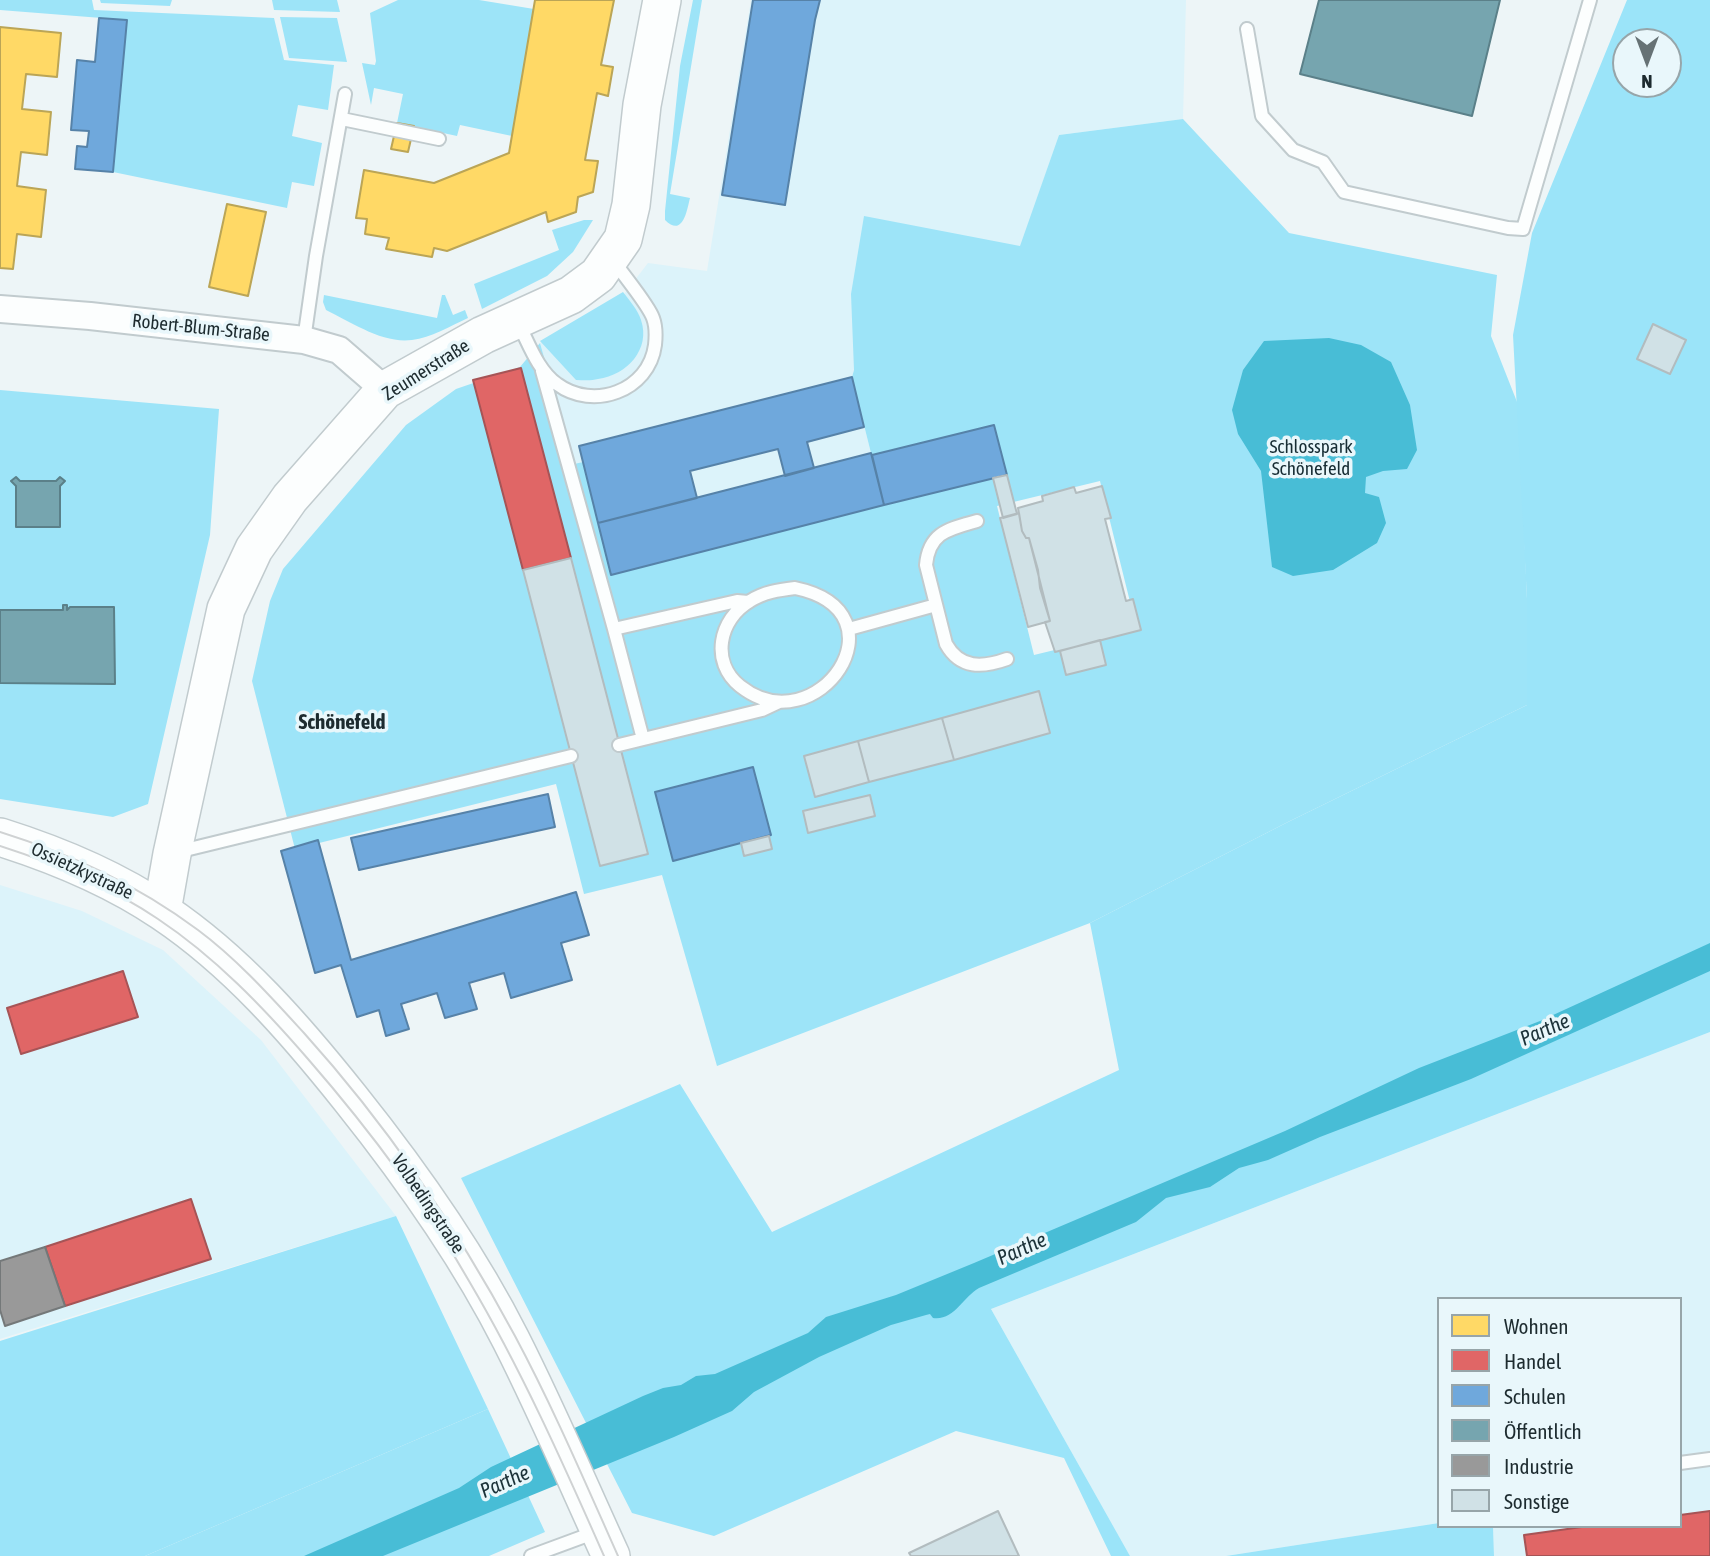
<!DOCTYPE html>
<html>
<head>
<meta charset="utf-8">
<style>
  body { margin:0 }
  #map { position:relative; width:1710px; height:1556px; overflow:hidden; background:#edf5f7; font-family:"Asap Condensed",sans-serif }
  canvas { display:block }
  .legend { position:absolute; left:1437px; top:1297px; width:245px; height:231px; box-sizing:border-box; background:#e9f7fb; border:2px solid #97a5a9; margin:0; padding:9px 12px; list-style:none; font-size:21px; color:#1d2b2f }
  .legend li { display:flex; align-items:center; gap:14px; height:35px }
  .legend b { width:35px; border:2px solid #97a5a9 }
  .north { position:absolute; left:1612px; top:28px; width:70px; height:70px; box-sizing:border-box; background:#e9f7fb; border:2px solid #97a5a9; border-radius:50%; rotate:180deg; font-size:19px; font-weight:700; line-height:28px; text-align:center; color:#1d2b2f }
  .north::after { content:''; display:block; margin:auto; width:24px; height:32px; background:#667275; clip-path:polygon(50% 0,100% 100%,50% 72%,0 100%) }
</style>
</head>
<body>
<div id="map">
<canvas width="1710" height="1556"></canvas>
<ul class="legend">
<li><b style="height:19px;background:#ffd966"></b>Wohnen</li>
<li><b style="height:19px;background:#e06666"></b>Handel</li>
<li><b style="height:19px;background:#6fa8dc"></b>Schulen</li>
<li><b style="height:19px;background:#76a5af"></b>Öffentlich</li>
<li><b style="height:19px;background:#999"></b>Industrie</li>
<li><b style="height:19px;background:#d0e1e6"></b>Sonstige</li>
</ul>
<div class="north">N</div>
</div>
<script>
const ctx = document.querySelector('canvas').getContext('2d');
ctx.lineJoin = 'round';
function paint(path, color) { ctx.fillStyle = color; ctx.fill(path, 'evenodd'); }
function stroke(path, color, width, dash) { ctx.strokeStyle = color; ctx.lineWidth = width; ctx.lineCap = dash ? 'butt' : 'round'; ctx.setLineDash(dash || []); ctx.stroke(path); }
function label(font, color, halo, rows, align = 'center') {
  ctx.font = font + ' "Asap Condensed",sans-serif'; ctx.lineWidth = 7; ctx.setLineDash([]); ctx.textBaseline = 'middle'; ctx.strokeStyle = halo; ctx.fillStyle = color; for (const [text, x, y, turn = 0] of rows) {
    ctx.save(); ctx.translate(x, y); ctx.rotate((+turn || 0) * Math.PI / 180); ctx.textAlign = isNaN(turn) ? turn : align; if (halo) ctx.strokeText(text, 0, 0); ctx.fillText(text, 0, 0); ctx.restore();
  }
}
paint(new Path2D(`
  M 751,0 L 1186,0 L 1183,119 L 1059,135 L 1021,246 L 854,370 L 852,377 L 884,505 L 611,575 L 583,462 L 573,464 L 540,343 L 624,294 L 648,263 L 707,271 Z
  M 0,885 L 82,911 L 163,950 L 261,1040 L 396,1216 L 0,1339 Z
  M 1710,1032 L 1710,1556 L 1494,1556 L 1493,1526 L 1680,1526 L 1680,1299 L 1439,1299 L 1439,1523 L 1226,1556 L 1130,1556 L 991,1309 Z`), '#dcf3fa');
paint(new Path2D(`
  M 0,0 L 92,0 L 94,10 L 274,18 L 284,60 L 334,65 L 328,110 L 298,105 L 292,136 L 322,143 L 314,186 L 292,182 L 287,208 L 113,172 L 127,20 L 0,10 Z
  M 100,0 L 172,0 L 170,6 L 101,3 Z
  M 272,0 L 337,0 L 340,12 L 274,10 Z
  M 398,0 L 479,0 L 534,9 L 512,136 L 460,125 L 457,136 L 397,123 L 403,94 L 374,88 L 371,105 L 362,63 L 375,65 L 376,61 L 370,13 Z
  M 693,0 L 702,0 L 670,194 L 690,198 C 687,210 683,238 665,220 L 665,211 L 680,66 Z
  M 280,17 L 337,18 L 347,62 L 289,58 Z
  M 1183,119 L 1289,233 L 1497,275 L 1491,336 L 1519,407 L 1527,599 L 1527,705 L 1288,822 L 1090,923 L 717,1066 L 662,875 L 584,894 L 556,784 L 295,849 L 252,681 L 270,601 L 283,569 L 406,425 L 456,389 L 520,367 L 540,343 L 574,464 L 583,462 L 611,574 L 884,505 L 852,377 L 854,370 L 851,294 L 864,216 L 1020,246 L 1059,135 ZM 1100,481 L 1137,630 L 1034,655 L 997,506 Z
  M 584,220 L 593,220 L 573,252 L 547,276 L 482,309 L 474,284 L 559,250 L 552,230 Z
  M 623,292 C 629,300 638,310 641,320 C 651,349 627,375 598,379 C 591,381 583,380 576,380 L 540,341 Z
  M 324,295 L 437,318 L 442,295 L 445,295 L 453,315 L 465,310 L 468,318 C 450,326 431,338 412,340 C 383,344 351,322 326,310 L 323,302 Z
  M 0,390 L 219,409 L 210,535 L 148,804 L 113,817 L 0,799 Z
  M 488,1409 L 545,1532 L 489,1556 L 145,1556 Z`), '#9de4f8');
paint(new Path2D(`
  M 1627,0 L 1710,0 L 1710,1032 L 991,1309 L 1130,1556 L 1111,1556 L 1064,1458 L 956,1431 L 714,1536 L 632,1513 L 461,1178 L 680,1084 L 772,1232 L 1119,1070 L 1090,923 L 1288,822 L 1527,705 L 1527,599 L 1513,335 L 1532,233 ZM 1626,42 L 1668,42 L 1668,84 L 1626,84 Z
  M 396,1216 L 488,1409 L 145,1556 L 0,1556 L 0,1341 Z
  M 1439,1523 L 1439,1526 L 1493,1526 L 1494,1556 L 1226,1556 Z`), '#9be4f9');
paint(new Path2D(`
  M 1329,338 L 1361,345 L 1391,362 L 1410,405 L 1417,450 L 1407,469 L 1383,471 L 1366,477 L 1365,493 L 1379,497 L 1386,523 L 1377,543 L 1333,570 L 1293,576 L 1272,567 L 1261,471 L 1238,434 L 1232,410 L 1243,370 L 1264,341 Z
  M 1710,943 L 1710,971 L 1471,1079 L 1320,1137 L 1268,1160 L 1239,1168 L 1210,1187 L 1166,1198 L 1136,1222 L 979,1288 C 963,1297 954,1321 933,1318 L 930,1314 L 926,1315 L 891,1325 L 819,1357 L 754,1392 L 732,1411 L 674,1437 L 383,1556 L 304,1556 L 459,1488 L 491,1467 L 643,1396 L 663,1388 L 681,1385 L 696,1376 L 715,1374 L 808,1333 L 826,1317 L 896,1295 L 974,1263 L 1285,1131 L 1419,1068 L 1540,1021 Z`), '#48bdd6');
const homes = new Path2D(`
  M 535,0 L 614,0 L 601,65 L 613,67 L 608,96 L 597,93 L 585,160 L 598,161 L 593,192 L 578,197 L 576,212 L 548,222 L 546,212 L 447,251 L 434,248 L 432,257 L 386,249 L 389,238 L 365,234 L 367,219 L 356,218 L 364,170 L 434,183 L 509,153 Z
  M 0,27 L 61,33 L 57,77 L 26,74 L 22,109 L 51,112 L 47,155 L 21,152 L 17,186 L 46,190 L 41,237 L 17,234 L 13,269 L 0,268 Z
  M 397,123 L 414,126 L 408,152 L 391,149 Z
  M 227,204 L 266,212 L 248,296 L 209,287 Z`);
paint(homes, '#ffd966');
stroke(homes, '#bba556', 2);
const shops = new Path2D(`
  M 521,368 L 571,558 L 523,570 L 473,380 Z
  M 123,971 L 138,1017 L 21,1054 L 7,1008 Z
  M 191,1199 L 211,1259 L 65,1306 L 45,1247 Z
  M 1710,1511 L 1710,1556 L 1527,1556 L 1524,1535 L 1589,1526 L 1680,1526 L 1680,1515 Z`);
paint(shops, '#e06666');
stroke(shops, '#a65456', 2);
const schools = new Path2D(`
  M 753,0 L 820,0 L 815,20 L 785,205 L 722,195 Z
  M 99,18 L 127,20 L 113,172 L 75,169 L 77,146 L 87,147 L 89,131 L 71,130 L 77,60 L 95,62 Z
  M 852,377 L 864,427 L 807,442 L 814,468 L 785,476 L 778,449 L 690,471 L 697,498 L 598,523 L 579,446 Z
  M 994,425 L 1007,475 L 884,505 L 872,455 Z
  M 871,453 L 884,505 L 611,575 L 598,523 Z
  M 753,767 L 771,835 L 673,861 L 655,792 Z
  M 548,794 L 555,827 L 359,870 L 351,838 Z
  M 318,840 L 351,960 L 576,892 L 589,935 L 561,943 L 572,980 L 511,998 L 504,973 L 469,983 L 477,1009 L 445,1018 L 437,993 L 401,1004 L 409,1029 L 386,1036 L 379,1010 L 357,1017 L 341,965 L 315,973 L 281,851 Z`);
paint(schools, '#6fa8dc');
stroke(schools, '#5682a8', 2);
const public = new Path2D(`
  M 1319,0 L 1500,0 L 1472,116 L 1300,74 Z
  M 16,477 L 20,481 L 56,481 L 60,477 L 65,481 L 60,486 L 60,527 L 16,527 L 16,486 L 11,481 Z
  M 63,605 L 67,605 L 67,610 L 70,607 L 114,607 L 115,684 L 0,683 L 0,610 L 63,610 Z`);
paint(public, '#76a5af');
stroke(public, '#5b8089', 2);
const industry = new Path2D(`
  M 45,1247 L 65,1306 L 5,1326 L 0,1310 L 0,1261 Z`);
paint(industry, '#999');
stroke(industry, '#747879', 2);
const building = new Path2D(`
  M 1653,324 L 1686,340 L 1670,374 L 1637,359 Z
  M 1007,475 L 1017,514 L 1003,518 L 993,478 Z
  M 1102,486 L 1111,518 L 1105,519 L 1126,601 L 1133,599 L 1141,630 L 1055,652 L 1045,622 L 1050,621 L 1040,588 L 1038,570 L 1029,538 L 1026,538 L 1022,531 L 1018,508 L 1043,501 L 1042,496 L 1074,487 L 1076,493 Z
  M 1019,513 L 1022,531 L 1026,538 L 1029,538 L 1050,621 L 1028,627 L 1000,518 Z
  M 571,558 L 648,854 L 600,866 L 523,570 Z
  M 1100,640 L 1106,665 L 1066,675 L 1060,651 Z
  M 1039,691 L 1050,733 L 954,760 L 942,718 Z
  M 942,718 L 954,760 L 869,782 L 858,741 Z
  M 858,741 L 869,782 L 815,797 L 804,756 Z
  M 870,795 L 875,816 L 808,833 L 803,811 Z
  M 769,836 L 772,849 L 744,856 L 741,843 Z
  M 998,1511 L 1019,1556 L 911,1556 L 909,1553 Z`);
paint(building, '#d0e1e6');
stroke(building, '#b2bcbf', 2);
const lane = new Path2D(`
  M 1247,29 L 1262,116 L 1293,150 L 1323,162 L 1344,192 L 1508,228 L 1523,229 L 1590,0
  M 342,119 L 439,139
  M 517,321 C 528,341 537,370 557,384 C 593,411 649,391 655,345 C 656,336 656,326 653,318 C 648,304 623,275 614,261
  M 304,340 L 316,256 L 345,94
  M 542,371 L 614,629
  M 977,521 C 949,529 929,532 926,565 L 946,644 C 960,669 982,668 1007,659
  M 795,588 C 910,612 817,747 740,686 C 710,662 719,619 750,601 C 764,592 779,590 795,588 Z
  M 849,629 L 936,605
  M 643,739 L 614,629 L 737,601 L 748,602
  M 619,745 L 762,710 L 779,702
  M 177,852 L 571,756
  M 1680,1463 L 1710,1459
  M 531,1556 L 596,1532`);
const street = new Path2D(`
  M 0,309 L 90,316 L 304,340 L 339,350 L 385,390`);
const secondary = new Path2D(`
  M 0,837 C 57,855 113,878 163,912 C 236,961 295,1029 350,1098 C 410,1173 467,1253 511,1340 C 547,1411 578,1484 611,1556
  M 162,911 L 172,854 L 226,609 L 254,549 L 290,498 L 385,390 L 483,335 L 571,295 L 598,275 L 623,239 L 631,205 L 642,105 L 662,0`);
stroke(lane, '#c1cbce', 16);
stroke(street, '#c1cbce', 30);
stroke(secondary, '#c1cbce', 40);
stroke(lane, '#fcfefe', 12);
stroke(street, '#fcfefe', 26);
stroke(secondary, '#fcfefe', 37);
stroke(new Path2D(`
  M 0,832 C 73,855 136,884 198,930 C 237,959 271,997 304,1033 C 386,1124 457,1228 515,1336 C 553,1407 585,1482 618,1556
  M 0,846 C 56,864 109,886 158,919 C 215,957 263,1007 308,1059 C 368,1128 424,1202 469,1281 C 521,1369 563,1463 604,1556`), '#cfd2d3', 2);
label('19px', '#1d2b2f', '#e9f7fb', [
  ["Robert-Blum-Straße",201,328,6],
  ["Zeumerstraße",426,370,-32],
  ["Ossietzkystraße",82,871,25],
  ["Volbedingstraße",428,1204,56]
]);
label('19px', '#172d34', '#e9f7fb', [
  ["Schlosspark",1311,447],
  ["Schönefeld",1311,469]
]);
label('bold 21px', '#1d2b2f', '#e9f7fb', [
  ["Schönefeld",342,722]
]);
label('italic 21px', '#1c3239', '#e9f7fb', [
  ["Parthe",1545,1030,-23],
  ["Parthe",1022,1249,-24],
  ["Parthe",505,1482,-24]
]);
</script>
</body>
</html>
